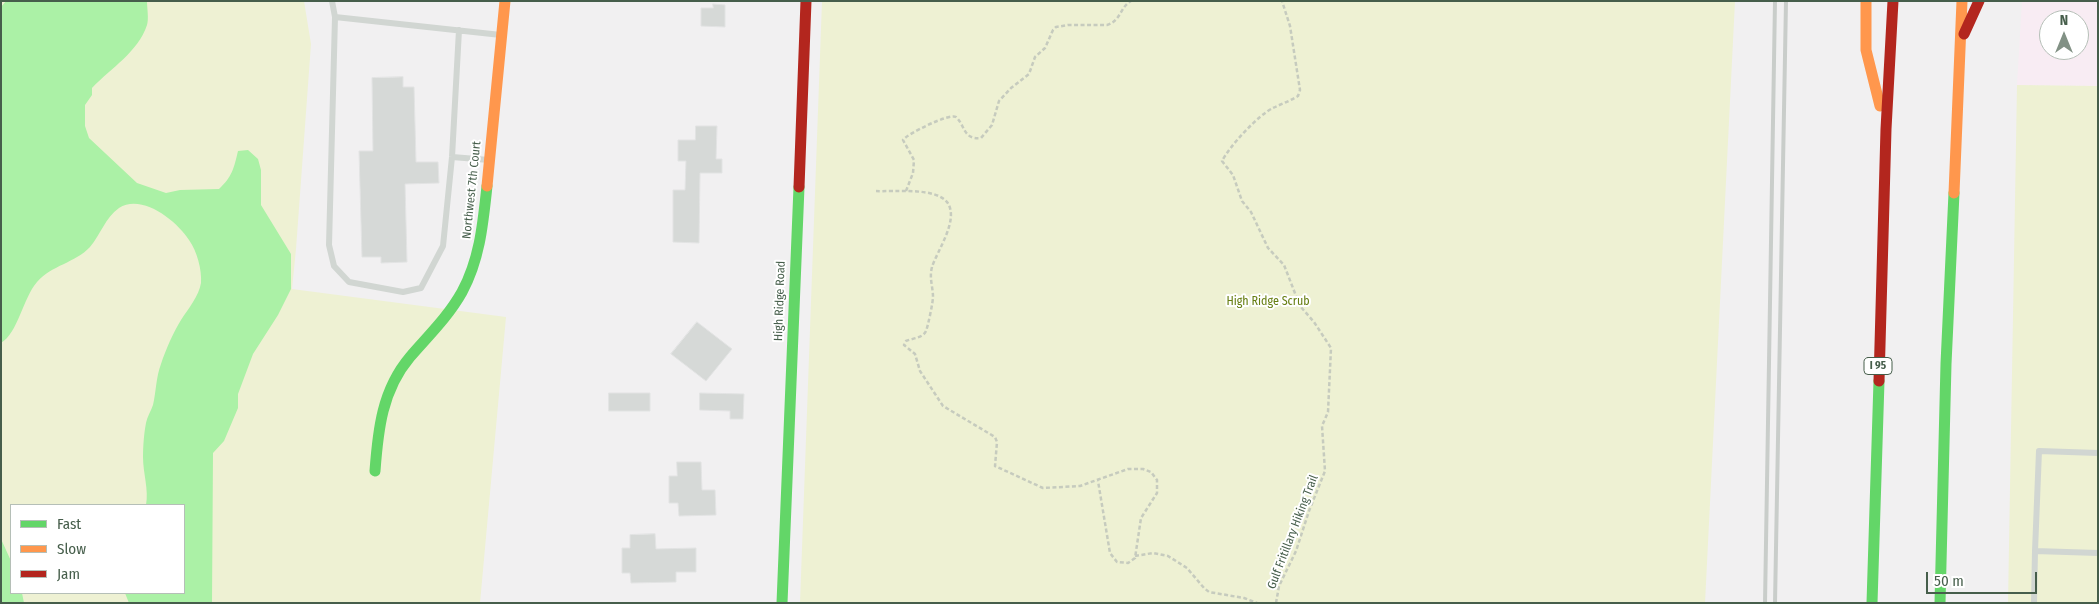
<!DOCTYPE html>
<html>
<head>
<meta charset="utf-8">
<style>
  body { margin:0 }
  #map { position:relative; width:2099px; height:604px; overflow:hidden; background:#f1f0f1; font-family:"Fira Sans Condensed",sans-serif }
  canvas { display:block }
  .frame { position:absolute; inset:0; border:2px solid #465e4b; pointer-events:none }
  .legend { position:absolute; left:10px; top:504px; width:175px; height:90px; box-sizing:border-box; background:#fff; border:1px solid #b5bfb7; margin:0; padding:6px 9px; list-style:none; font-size:15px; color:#465e4b }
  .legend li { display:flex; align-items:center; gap:10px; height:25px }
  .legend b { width:25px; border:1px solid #b5bfb7 }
  .north { position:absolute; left:2039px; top:10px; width:50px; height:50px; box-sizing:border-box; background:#fff; border:1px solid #b5bfb7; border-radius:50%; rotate:0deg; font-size:14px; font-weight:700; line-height:20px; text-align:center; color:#465e4b }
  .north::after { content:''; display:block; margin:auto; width:18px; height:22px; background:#829185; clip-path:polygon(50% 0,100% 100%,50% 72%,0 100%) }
  .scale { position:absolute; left:1926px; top:572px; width:111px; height:22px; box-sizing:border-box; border:2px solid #465e4b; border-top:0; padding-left:6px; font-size:15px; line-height:18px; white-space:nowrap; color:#465e4b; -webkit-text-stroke:4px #fff; paint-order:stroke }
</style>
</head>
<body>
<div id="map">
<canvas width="2099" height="604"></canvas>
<div class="frame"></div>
<ul class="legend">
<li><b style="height:6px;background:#63d668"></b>Fast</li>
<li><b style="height:6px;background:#ff974d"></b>Slow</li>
<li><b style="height:6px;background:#b3261e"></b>Jam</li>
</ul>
<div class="north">N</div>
<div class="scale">50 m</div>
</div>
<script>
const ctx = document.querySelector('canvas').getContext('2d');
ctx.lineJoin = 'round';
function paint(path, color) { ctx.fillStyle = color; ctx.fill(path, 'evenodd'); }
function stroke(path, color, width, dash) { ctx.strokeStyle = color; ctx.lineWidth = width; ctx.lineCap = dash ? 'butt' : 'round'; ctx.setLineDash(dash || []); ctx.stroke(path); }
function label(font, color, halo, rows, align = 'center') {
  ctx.font = font + ' "Fira Sans Condensed",sans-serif'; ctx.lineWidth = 4; ctx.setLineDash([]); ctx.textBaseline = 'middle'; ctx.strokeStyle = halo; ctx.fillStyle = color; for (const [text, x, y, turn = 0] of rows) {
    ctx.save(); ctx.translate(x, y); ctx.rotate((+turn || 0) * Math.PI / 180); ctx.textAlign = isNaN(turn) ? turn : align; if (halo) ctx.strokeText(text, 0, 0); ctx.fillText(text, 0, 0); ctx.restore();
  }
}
paint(new Path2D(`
  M 2022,1 L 2098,1 L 2098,86 L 2017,85 ZM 2049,20 L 2079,20 L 2079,50 L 2049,50 Z`), '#f8ecf3');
paint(new Path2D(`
  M 1,1 L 304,1 L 311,44 L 296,249 L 292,289 L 506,317 L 480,603 L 1,603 ZM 11,505 L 184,505 L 184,593 L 11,593 Z
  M 822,1 L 1735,1 L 1705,603 L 800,603 Z
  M 2017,85 L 2098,86 L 2098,603 L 2008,603 Z`), '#eef1d3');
paint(new Path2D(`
  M 6,1 L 147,1 C 147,8 149,19 147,25 C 138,52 111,68 92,88 L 92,95 L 85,105 L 85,126 L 89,138 L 137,183 L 166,193 L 180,190 L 219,189 C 232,177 234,168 238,151 L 248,150 L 258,159 L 261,170 L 261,205 L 291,254 L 291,289 L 278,315 L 253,354 L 238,394 L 238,408 L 224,441 L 213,453 L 212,603 L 129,603 L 125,593 L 184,593 L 184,505 L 146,505 C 149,490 143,473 143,457 C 143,446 144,433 146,423 C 147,417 151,411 153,405 C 156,392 156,377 161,364 C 166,349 173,333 181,320 C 188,309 199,296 201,283 C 202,270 197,251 189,240 C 177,221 142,193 119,208 C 105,218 101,234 90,247 C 75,263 52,265 37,282 C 23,298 18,333 1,343 L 1,7 Z
  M 1,539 L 11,561 L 11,593 L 22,593 L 24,603 L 1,603 Z`), '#abf1a6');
const building = new Path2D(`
  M 713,4 L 725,5 L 725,27 L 701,26 L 701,8 L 713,8 Z
  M 403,77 L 403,87 L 414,87 L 416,162 L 438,162 L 439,183 L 405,184 L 407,262 L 381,263 L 381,257 L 362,257 L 359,151 L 373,151 L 372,78 Z
  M 696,126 L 717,126 L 716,159 L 722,159 L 722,173 L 700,173 L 699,243 L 673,242 L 673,190 L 685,190 L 686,161 L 678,161 L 678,140 L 695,140 Z
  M 697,322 L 732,349 L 706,381 L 671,354 Z
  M 609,393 L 650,393 L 650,411 L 609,411 Z
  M 700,393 L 744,394 L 743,419 L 730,419 L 730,411 L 700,410 Z
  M 677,462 L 701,462 L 702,490 L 715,490 L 716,515 L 679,516 L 678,503 L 669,503 L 669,476 L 677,476 Z
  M 655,534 L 656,549 L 696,548 L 696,572 L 676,572 L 676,582 L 631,583 L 630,573 L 622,573 L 622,548 L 630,548 L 630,535 Z`);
paint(building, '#d6d9d7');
stroke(building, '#e2e3e3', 1);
stroke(new Path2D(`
  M 876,191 C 894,192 935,187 947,202 C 960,219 937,251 932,267 C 929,278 933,287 933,297 C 933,302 928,326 926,331 C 923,338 913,338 906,341 L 904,345 L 915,354 L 920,371 L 943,406 L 995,437 L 997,442 L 995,466 L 1043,488 L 1080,486 L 1128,469 L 1143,469 L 1151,472 L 1157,480 L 1157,493 L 1141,518 L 1135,558 L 1128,563 L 1117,562 L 1110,553 L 1098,481
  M 906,191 L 913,173 L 914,160 L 903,140 C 907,134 949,113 956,117 C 965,125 963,140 981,138 L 992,125 L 999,101 L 1011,88 L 1029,74 L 1035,57 L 1045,48 L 1053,30 L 1056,27 L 1068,25 L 1107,25 C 1121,21 1120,7 1131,1
  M 1135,556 L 1153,553 L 1168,556 L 1187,568 L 1204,588 L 1209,592 L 1244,598 L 1257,603
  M 1276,603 L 1279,586 L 1296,551 L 1309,511 L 1325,471 L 1322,426 L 1328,412 L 1331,348 L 1314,322 L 1300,306 L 1284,265 L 1268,248 L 1251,212 L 1242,201 L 1233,175 L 1222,161 C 1229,147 1258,115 1273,108 C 1281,104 1290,101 1298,96 L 1300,90 L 1290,26 L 1282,1`), '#c6cbbe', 2.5, [4, 2.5]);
stroke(new Path2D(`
  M 332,1 L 335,17 L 329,245 L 334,266 L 349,282 L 403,292 L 421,288 L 443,246 L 452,157 L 459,30
  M 335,17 L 501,35
  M 452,157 L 489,160
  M 2035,551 L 2039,451 L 2098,453
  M 2034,603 L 2035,551 L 2098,553`), '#d1d6d2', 6);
stroke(new Path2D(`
  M 375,471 C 378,430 382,390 410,357 C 428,336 448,317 462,292 C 480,259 483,223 487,186
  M 782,603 L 799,187
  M 1872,603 L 1879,381
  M 1940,603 L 1946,364 L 1954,193`), '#63d668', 11);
stroke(new Path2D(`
  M 1866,1 L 1866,50 L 1880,106
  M 487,186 L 505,1
  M 1954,193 L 1962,1`), '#ff974d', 11);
stroke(new Path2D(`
  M 1964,34 L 1979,1
  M 799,187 L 806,1
  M 1879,381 L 1886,129 L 1893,1`), '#b3261e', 11);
stroke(new Path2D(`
  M 1765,603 L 1775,1
  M 1775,603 L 1786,1`), '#c9cdca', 4);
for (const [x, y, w] of [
  [1878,366,28]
]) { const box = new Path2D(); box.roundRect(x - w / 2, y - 8.5, w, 17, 4); ctx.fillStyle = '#fff'; ctx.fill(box); stroke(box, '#465e4b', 1); }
label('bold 11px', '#465e4b', null, [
  ["I 95",1878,366]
]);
label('12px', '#465e4b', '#fff', [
  ["Northwest 7th Court",472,190,-84],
  ["High Ridge Road",780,301,-88],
  ["Gulf Fritillary Hiking Trail",1293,532,-69]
]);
label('12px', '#667e12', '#fff', [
  ["High Ridge Scrub",1268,302]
]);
</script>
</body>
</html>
